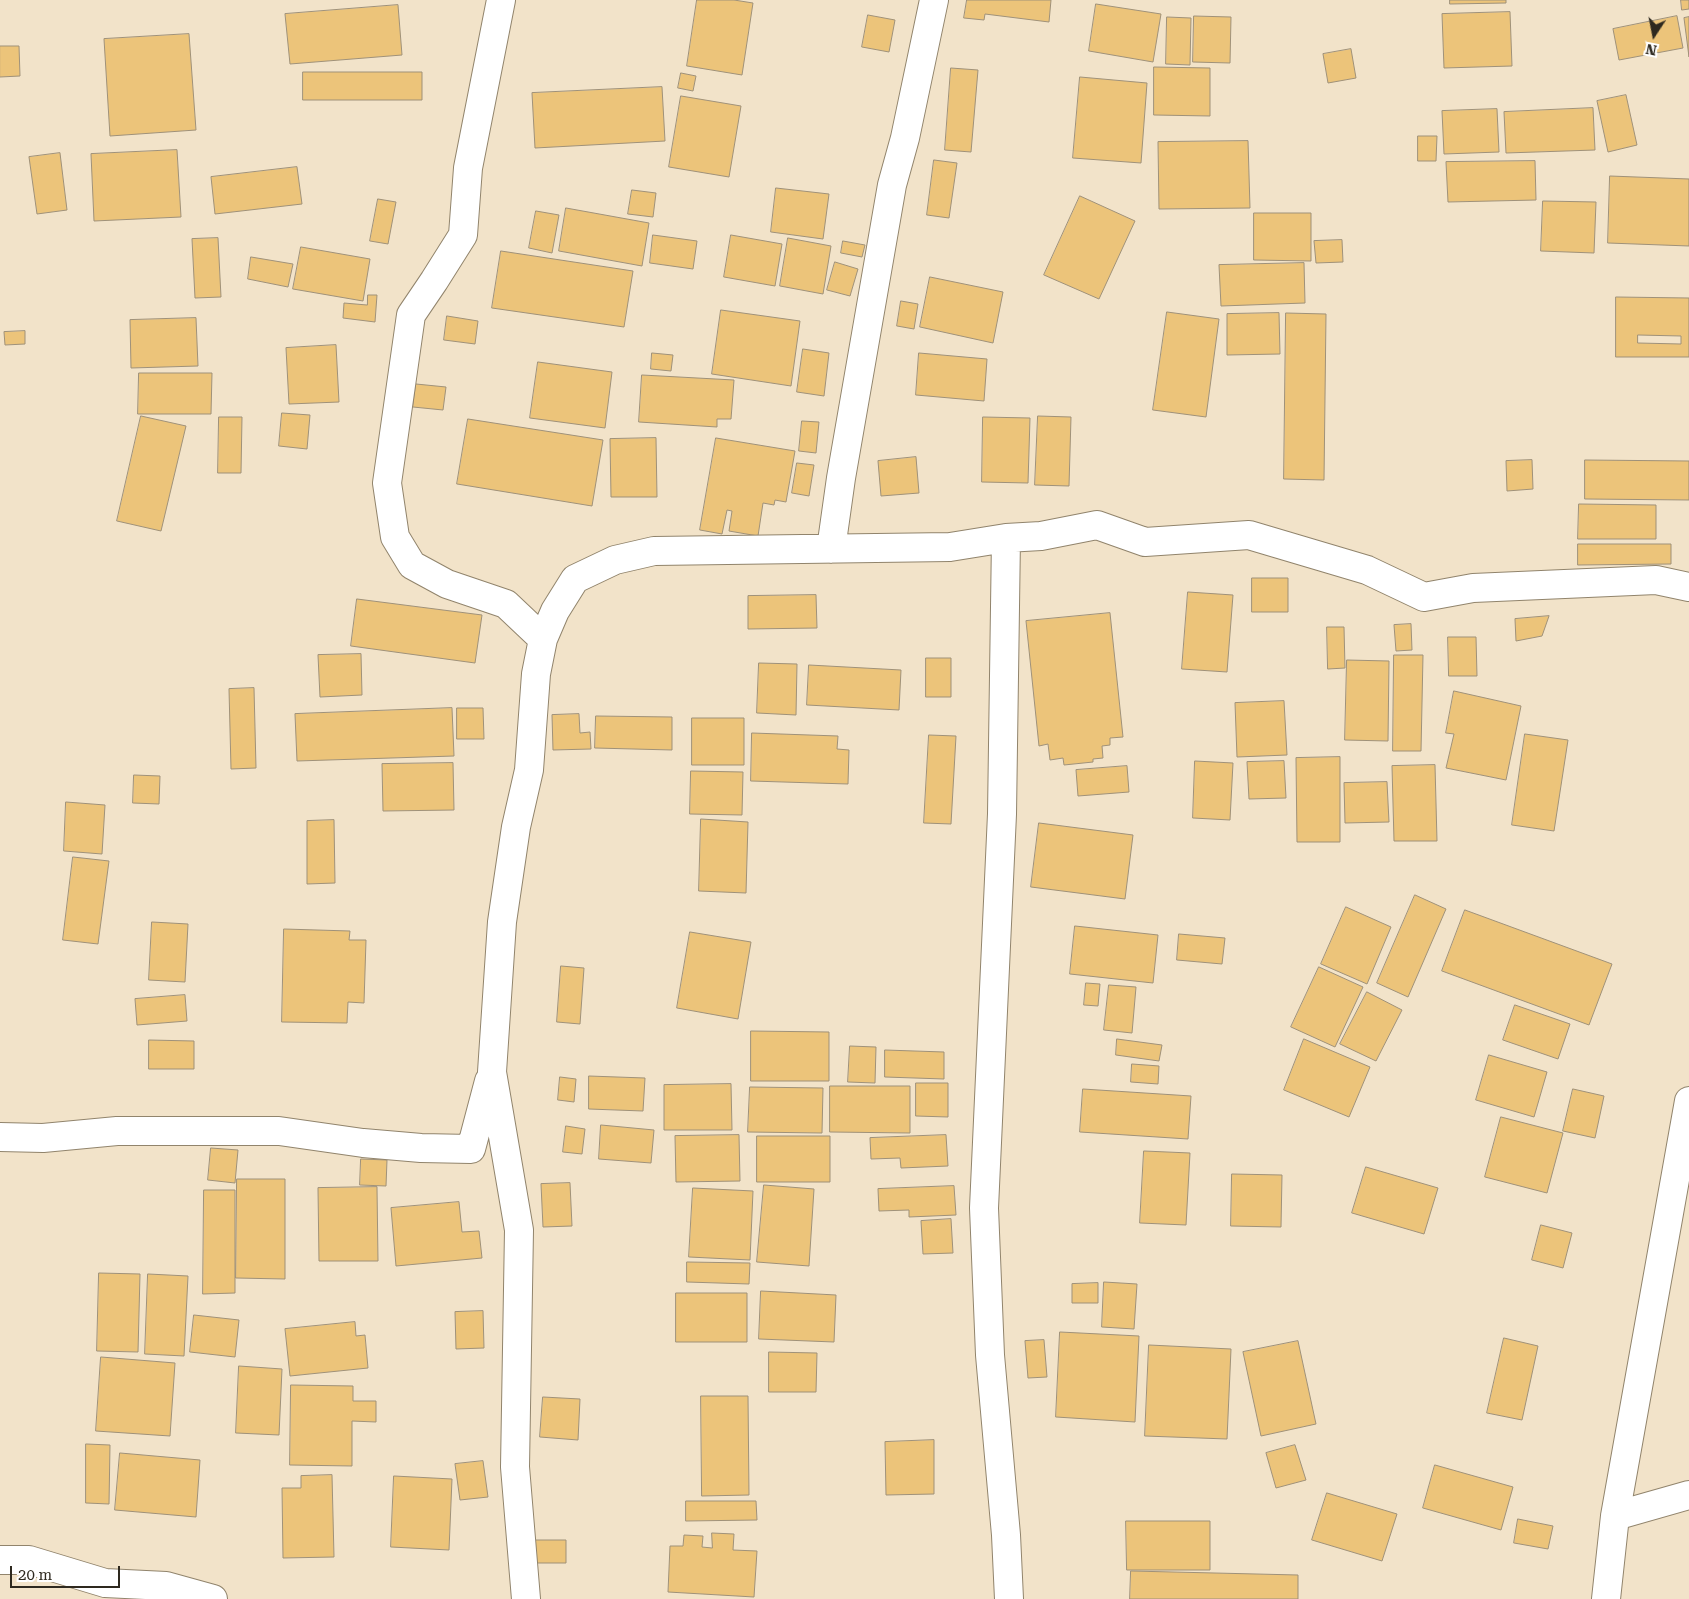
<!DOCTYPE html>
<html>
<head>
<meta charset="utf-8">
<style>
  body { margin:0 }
  #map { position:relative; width:1689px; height:1599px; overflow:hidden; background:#f2e3c9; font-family:"Roboto Serif",serif }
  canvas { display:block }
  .north { position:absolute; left:1629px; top:10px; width:50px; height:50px; -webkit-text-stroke:4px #fff; paint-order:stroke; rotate:191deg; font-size:14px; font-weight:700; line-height:20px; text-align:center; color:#2e291f }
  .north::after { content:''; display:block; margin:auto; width:18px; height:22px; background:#2e291f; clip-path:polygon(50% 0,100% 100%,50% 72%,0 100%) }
  .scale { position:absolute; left:10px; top:1566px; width:110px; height:22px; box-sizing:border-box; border:2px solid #2e291f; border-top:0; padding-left:6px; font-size:15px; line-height:18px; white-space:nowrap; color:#2e291f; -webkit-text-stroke:4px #fff; paint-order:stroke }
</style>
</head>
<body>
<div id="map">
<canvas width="1689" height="1599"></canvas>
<div class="north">N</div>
<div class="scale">20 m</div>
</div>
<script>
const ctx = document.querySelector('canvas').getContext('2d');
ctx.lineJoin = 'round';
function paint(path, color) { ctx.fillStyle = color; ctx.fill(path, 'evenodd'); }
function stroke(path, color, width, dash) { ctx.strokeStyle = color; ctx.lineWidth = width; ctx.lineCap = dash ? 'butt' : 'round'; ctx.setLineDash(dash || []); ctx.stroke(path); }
const building = new Path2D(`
  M 697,0 L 734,0 L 753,3 L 742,75 L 687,66 Z
  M 967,0 L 1051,0 L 1049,22 L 985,14 L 984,20 L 964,18 Z
  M 1450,0 L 1506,0 L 1506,3 L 1450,4 Z
  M 1681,0 L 1689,0 L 1689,9 L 1682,10 Z
  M 1096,4 L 1161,14 L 1153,62 L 1089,51 Z
  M 398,5 L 402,55 L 290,64 L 285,14 Z
  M 1510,12 L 1512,66 L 1444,68 L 1442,14 Z
  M 868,15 L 895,20 L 889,52 L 862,47 Z
  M 1194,16 L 1231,17 L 1230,63 L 1193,62 Z
  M 1677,16 L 1683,48 L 1619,60 L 1613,29 Z
  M 1167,17 L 1191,18 L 1190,65 L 1166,64 Z
  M 1689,17 L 1689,57 L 1684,18 Z
  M 189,34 L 196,130 L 110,136 L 104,39 Z
  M 0,46 L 19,46 L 20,76 L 0,77 Z
  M 1351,49 L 1356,78 L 1328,83 L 1323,54 Z
  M 1154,67 L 1210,68 L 1210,116 L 1154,115 Z
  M 951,68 L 978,70 L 971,152 L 945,150 Z
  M 303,72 L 422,72 L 422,100 L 303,100 Z
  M 681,73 L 696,76 L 693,91 L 678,88 Z
  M 1080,77 L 1147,83 L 1141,163 L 1073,158 Z
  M 662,87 L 665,141 L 535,148 L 532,93 Z
  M 1626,95 L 1637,145 L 1608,152 L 1597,101 Z
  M 681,96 L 741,106 L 729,177 L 669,167 Z
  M 1593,108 L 1595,150 L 1506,153 L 1504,112 Z
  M 1497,109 L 1499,152 L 1444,154 L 1442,111 Z
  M 1418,136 L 1437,136 L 1436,161 L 1418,161 Z
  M 1248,141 L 1250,208 L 1159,209 L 1158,142 Z
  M 177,150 L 181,217 L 94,221 L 91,154 Z
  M 60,153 L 67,210 L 37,214 L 29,157 Z
  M 934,160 L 957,163 L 949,218 L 927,215 Z
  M 1535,161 L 1536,200 L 1448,202 L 1446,162 Z
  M 297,167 L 302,204 L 215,214 L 211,177 Z
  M 1610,176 L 1689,179 L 1689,246 L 1608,243 Z
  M 776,188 L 829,194 L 823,239 L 771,232 Z
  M 632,190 L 656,193 L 653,217 L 628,214 Z
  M 1080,196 L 1135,221 L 1099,299 L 1044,275 Z
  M 378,199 L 396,202 L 388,244 L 370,241 Z
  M 1543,201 L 1596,202 L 1594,253 L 1541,251 Z
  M 566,208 L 649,223 L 642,266 L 559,251 Z
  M 536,211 L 559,215 L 552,253 L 529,248 Z
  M 1254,213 L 1311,213 L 1311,261 L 1254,260 Z
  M 653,235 L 697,241 L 693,269 L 650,263 Z
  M 731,235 L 782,244 L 775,286 L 724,277 Z
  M 218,238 L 221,297 L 195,298 L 192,239 Z
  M 788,238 L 831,246 L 823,294 L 780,286 Z
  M 1342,240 L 1343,262 L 1316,263 L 1314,241 Z
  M 843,241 L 865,245 L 862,257 L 841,253 Z
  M 301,247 L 370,259 L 363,301 L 293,289 Z
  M 501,251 L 633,271 L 624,327 L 492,308 Z
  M 251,257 L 293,264 L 288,287 L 248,279 Z
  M 835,262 L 858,269 L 850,296 L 827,290 Z
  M 1304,263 L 1305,303 L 1221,306 L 1219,265 Z
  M 930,277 L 1003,292 L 993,343 L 920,327 Z
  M 368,295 L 377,295 L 375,322 L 343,318 L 344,303 L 367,305 Z
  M 1616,297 L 1689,298 L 1689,357 L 1616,357 ZM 1638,335 L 1681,336 L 1681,344 L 1638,343 Z
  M 901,301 L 918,304 L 914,329 L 897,326 Z
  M 721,310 L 800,321 L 791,386 L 712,374 Z
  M 1167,312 L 1219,319 L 1206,417 L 1153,410 Z
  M 1279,313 L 1280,354 L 1227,355 L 1227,314 Z
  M 1286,313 L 1326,314 L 1324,480 L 1284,479 Z
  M 447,316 L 478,321 L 475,344 L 444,340 Z
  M 196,318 L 198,366 L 131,368 L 130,320 Z
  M 25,331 L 25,344 L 5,345 L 4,332 Z
  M 336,345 L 339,402 L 289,404 L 286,348 Z
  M 803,349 L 829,353 L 824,396 L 797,392 Z
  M 652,353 L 673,355 L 671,371 L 651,369 Z
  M 919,353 L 987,359 L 984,401 L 916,395 Z
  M 538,362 L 612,372 L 605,428 L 530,418 Z
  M 139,373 L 212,373 L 211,414 L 138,414 Z
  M 642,375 L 734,380 L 731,419 L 717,419 L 717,427 L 639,422 Z
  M 416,384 L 446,387 L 443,410 L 413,407 Z
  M 282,413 L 310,415 L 307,449 L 279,446 Z
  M 141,416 L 186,426 L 161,531 L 117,521 Z
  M 1038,416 L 1071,417 L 1069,486 L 1035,485 Z
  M 219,417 L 242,417 L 241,473 L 218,473 Z
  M 983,417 L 1030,418 L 1028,483 L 982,482 Z
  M 468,419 L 603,440 L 592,506 L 457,484 Z
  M 802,421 L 819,422 L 816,453 L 799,451 Z
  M 656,438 L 657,497 L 611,497 L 610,439 Z
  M 716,438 L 795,451 L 786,502 L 775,500 L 774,505 L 763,503 L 758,536 L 729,531 L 732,511 L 727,510 L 722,534 L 700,530 Z
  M 916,457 L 919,493 L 881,496 L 878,461 Z
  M 1532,460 L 1533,489 L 1507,491 L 1506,461 Z
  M 1585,460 L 1689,461 L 1689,500 L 1585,499 Z
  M 797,463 L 814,465 L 809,496 L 792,493 Z
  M 1579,504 L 1656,505 L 1656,539 L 1578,539 Z
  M 1578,544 L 1671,544 L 1671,564 L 1578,565 Z
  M 1252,578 L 1288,578 L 1288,612 L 1252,612 Z
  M 1188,592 L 1233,595 L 1227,672 L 1182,669 Z
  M 816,595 L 817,628 L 748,629 L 748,596 Z
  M 357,599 L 482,615 L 475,663 L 351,646 Z
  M 1110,613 L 1123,737 L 1110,738 L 1110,745 L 1102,746 L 1103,758 L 1093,759 L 1093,762 L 1064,765 L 1063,758 L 1050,760 L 1048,744 L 1039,746 L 1026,621 Z
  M 1549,616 L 1542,636 L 1516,641 L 1515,619 Z
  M 1411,624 L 1412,650 L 1396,651 L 1394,625 Z
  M 1327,627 L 1344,627 L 1345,668 L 1328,669 Z
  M 1448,637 L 1476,637 L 1477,676 L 1449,676 Z
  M 361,654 L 362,695 L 320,697 L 318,655 Z
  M 1394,655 L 1423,655 L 1421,751 L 1393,751 Z
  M 926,658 L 951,658 L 951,697 L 926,697 Z
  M 1347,660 L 1389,661 L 1388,741 L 1345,740 Z
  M 759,663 L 797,664 L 796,715 L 757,713 Z
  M 809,665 L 901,670 L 899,710 L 807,705 Z
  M 254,688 L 256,768 L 231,769 L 229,689 Z
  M 1454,691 L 1521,706 L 1506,780 L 1446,768 L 1454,734 L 1446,733 Z
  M 1284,701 L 1287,755 L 1237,757 L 1235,703 Z
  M 452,708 L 454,756 L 297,761 L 295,714 Z
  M 457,708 L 483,708 L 484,739 L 457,739 Z
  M 579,714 L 580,733 L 590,732 L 591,749 L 553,750 L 552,715 Z
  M 596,716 L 672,717 L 672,750 L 595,748 Z
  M 692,718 L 744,718 L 744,765 L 692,765 Z
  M 752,733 L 838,736 L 837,749 L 849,750 L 848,784 L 751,781 Z
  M 1525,734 L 1568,740 L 1554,831 L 1512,825 Z
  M 929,735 L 956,736 L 951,824 L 924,823 Z
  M 1340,757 L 1340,842 L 1297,842 L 1296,758 Z
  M 1195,761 L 1233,763 L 1230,820 L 1193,818 Z
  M 1284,761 L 1286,798 L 1249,799 L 1247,762 Z
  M 453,763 L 454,810 L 383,811 L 382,764 Z
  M 1435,765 L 1437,841 L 1394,841 L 1392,766 Z
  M 1127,766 L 1129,792 L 1078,796 L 1076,770 Z
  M 691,771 L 743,772 L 742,815 L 690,814 Z
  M 134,775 L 160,776 L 159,804 L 133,803 Z
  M 1387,782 L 1389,822 L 1345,823 L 1344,783 Z
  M 66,802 L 105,805 L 102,854 L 64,851 Z
  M 701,819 L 748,822 L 746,893 L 699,891 Z
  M 334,820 L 335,883 L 307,884 L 307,821 Z
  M 1039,823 L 1133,835 L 1125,899 L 1031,887 Z
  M 73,857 L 109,861 L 98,944 L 63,940 Z
  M 1415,895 L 1446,909 L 1408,997 L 1377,983 Z
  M 1346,907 L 1391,927 L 1367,984 L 1321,964 Z
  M 1465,910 L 1612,964 L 1589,1025 L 1442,971 Z
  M 152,922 L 188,924 L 185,982 L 149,980 Z
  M 1075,926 L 1158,935 L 1153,983 L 1070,974 Z
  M 284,929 L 350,931 L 349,940 L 366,940 L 364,1003 L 348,1002 L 347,1023 L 282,1022 Z
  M 690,932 L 751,942 L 738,1019 L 677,1008 Z
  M 1179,934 L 1225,938 L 1222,964 L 1177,960 Z
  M 561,966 L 584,968 L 580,1024 L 557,1022 Z
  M 1319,967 L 1363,987 L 1335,1047 L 1291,1027 Z
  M 1086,983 L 1100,984 L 1098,1006 L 1084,1005 Z
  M 1109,985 L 1136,987 L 1132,1033 L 1104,1030 Z
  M 1367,992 L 1402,1010 L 1376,1061 L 1340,1044 Z
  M 185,995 L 187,1021 L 137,1025 L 135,999 Z
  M 1515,1005 L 1570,1024 L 1558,1059 L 1503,1040 Z
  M 751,1031 L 829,1032 L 829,1081 L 751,1081 Z
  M 1117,1039 L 1162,1045 L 1159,1061 L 1116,1055 Z
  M 1304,1039 L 1370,1067 L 1349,1117 L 1284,1090 Z
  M 149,1040 L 194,1041 L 194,1069 L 149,1069 Z
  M 850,1046 L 876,1047 L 875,1083 L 848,1082 Z
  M 885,1050 L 944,1052 L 944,1079 L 885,1077 Z
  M 1489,1055 L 1547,1072 L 1534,1117 L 1476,1100 Z
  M 1132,1064 L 1159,1066 L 1158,1084 L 1131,1082 Z
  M 589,1076 L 645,1078 L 643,1111 L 589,1109 Z
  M 560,1077 L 576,1079 L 574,1102 L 558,1100 Z
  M 916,1083 L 948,1083 L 948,1117 L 916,1116 Z
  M 731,1084 L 732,1130 L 664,1130 L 664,1085 Z
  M 830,1086 L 910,1086 L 910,1133 L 830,1132 Z
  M 750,1087 L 823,1088 L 822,1133 L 748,1132 Z
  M 1083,1089 L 1191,1096 L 1188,1139 L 1080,1132 Z
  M 1573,1089 L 1604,1096 L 1595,1138 L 1563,1131 Z
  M 1501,1117 L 1563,1133 L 1547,1193 L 1485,1177 Z
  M 601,1125 L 654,1130 L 651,1163 L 599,1159 Z
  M 566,1126 L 585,1129 L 582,1154 L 563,1152 Z
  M 739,1135 L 740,1181 L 676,1182 L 675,1136 Z
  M 946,1135 L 948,1166 L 901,1168 L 900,1158 L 871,1159 L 870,1138 Z
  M 757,1136 L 830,1136 L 830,1182 L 757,1182 Z
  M 211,1148 L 238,1150 L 235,1183 L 208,1180 Z
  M 1144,1151 L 1190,1153 L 1186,1225 L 1140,1223 Z
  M 361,1159 L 387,1160 L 386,1186 L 360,1185 Z
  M 1366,1167 L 1438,1188 L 1424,1234 L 1352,1213 Z
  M 1232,1174 L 1282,1175 L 1281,1227 L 1231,1226 Z
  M 237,1179 L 285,1179 L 285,1279 L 236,1278 Z
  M 570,1183 L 572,1226 L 543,1227 L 541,1184 Z
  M 764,1185 L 814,1189 L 809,1266 L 757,1262 Z
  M 954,1186 L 956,1215 L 909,1217 L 909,1210 L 879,1211 L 878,1189 Z
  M 377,1187 L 378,1261 L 319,1261 L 318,1188 Z
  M 693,1188 L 753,1191 L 750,1260 L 689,1257 Z
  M 204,1190 L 235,1190 L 235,1293 L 203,1294 Z
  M 459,1202 L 462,1232 L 479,1231 L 482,1258 L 396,1266 L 391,1208 Z
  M 951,1219 L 953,1253 L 923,1254 L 921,1221 Z
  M 1541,1225 L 1572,1233 L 1563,1268 L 1532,1260 Z
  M 687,1262 L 750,1263 L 749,1284 L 687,1282 Z
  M 99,1273 L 140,1274 L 138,1352 L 97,1351 Z
  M 148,1274 L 188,1276 L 184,1356 L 145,1354 Z
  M 1104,1282 L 1137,1284 L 1134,1329 L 1102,1327 Z
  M 1098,1283 L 1098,1303 L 1072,1303 L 1072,1284 Z
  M 761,1291 L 836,1295 L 834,1342 L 759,1339 Z
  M 676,1293 L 747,1293 L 747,1342 L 676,1342 Z
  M 483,1311 L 484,1348 L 456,1349 L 455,1312 Z
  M 194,1315 L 239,1320 L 235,1357 L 190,1352 Z
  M 355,1322 L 356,1336 L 365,1335 L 368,1368 L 290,1376 L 285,1329 Z
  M 1060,1332 L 1139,1336 L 1135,1422 L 1056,1417 Z
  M 1504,1338 L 1538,1346 L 1522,1420 L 1487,1413 Z
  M 1044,1340 L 1047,1377 L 1028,1378 L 1025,1341 Z
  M 1298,1341 L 1316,1424 L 1261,1436 L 1243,1352 Z
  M 1149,1345 L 1231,1349 L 1227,1439 L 1145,1436 Z
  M 769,1352 L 817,1353 L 816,1392 L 769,1392 Z
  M 101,1357 L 175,1363 L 170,1436 L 96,1431 Z
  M 239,1366 L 282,1369 L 279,1435 L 236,1433 Z
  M 291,1385 L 353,1386 L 353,1401 L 376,1401 L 376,1422 L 352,1421 L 352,1466 L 290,1465 Z
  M 701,1396 L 748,1396 L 749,1495 L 702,1496 Z
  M 543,1397 L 580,1399 L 578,1440 L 540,1437 Z
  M 934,1440 L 934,1494 L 886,1495 L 885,1442 Z
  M 86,1444 L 110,1445 L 109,1504 L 86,1503 Z
  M 1295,1445 L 1306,1480 L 1276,1488 L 1266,1453 Z
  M 120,1453 L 200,1460 L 196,1517 L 115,1510 Z
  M 483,1461 L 488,1497 L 460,1500 L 455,1464 Z
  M 1435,1465 L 1513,1487 L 1501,1530 L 1423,1508 Z
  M 332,1475 L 334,1557 L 283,1558 L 282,1488 L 301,1488 L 301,1476 Z
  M 394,1476 L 452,1479 L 449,1550 L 391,1547 Z
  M 1327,1493 L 1397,1514 L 1382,1561 L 1312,1540 Z
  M 686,1501 L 756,1501 L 757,1520 L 686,1521 Z
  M 1518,1519 L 1553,1526 L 1548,1549 L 1514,1543 Z
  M 1126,1521 L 1210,1521 L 1210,1570 L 1127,1570 Z
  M 712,1533 L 734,1534 L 733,1550 L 757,1551 L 754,1597 L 668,1592 L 670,1546 L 683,1546 L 684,1535 L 703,1536 L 702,1547 L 712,1548 Z
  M 532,1540 L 566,1540 L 566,1563 L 531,1563 Z
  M 1131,1571 L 1298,1575 L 1298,1599 L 1130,1599 Z`);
paint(building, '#ecc47a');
stroke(building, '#9f9179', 1);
const street = new Path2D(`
  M 501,0 L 468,168 L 463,235 L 434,281 L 411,315 L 387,483 L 395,537 L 412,565 L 447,584 L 506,604 L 543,639
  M 1006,538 L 1002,814 L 984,1208 L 990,1355 L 1006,1535 L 1009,1599
  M 831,549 L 841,478 L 892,185 L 905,138 L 934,0
  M 0,1137 L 43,1138 L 117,1131 L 279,1131 L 363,1143 L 421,1148 L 471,1149 L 489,1081
  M 1615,1516 L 1689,1495
  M 0,1560 L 29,1560 L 105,1583 L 166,1586 L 213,1599
  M 526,1599 L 515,1467 L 519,1230 L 492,1072 L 502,922 L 516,827 L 529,770 L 536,674 L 543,639 L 555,611 L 575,579 L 615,560 L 654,551 L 950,547 L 1006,538 L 1041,536 L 1097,525 L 1145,542 L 1249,535 L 1367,570 L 1424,597 L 1473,588 L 1656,580 L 1689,587
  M 1606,1599 L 1615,1516 L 1689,1101`);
stroke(street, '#91846c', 30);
stroke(street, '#fff', 28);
</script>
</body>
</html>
